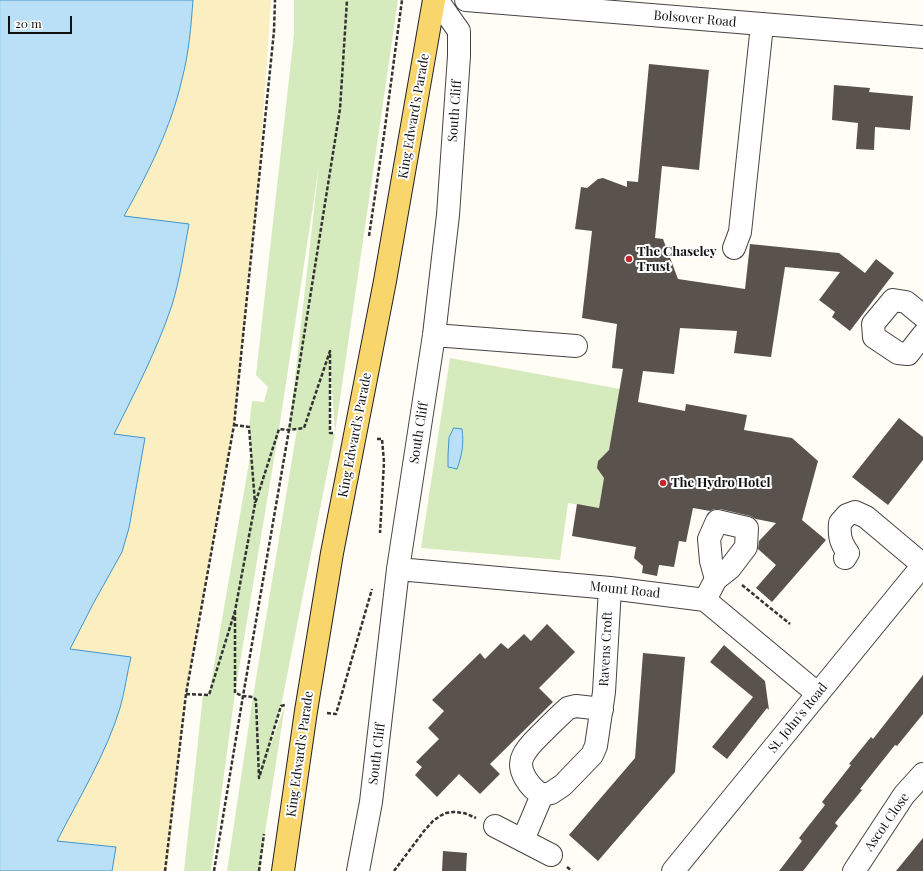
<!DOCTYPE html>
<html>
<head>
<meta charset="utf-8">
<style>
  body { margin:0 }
  #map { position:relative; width:923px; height:871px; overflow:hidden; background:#fffdf5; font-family:"Playfair Display",serif }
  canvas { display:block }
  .scale { position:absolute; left:8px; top:16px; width:64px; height:18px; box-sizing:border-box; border:2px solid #111; border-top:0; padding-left:5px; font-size:12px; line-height:14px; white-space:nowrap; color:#111; -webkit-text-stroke:3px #fff; paint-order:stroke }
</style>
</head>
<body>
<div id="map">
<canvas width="923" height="871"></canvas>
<div class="scale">20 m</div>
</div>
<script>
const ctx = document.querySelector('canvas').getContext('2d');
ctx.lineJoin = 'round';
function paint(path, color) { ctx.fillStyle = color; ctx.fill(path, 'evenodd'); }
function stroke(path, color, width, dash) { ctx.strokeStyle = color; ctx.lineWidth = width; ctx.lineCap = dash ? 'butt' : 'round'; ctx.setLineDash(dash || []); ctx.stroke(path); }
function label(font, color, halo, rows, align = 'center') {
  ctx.font = font + ' "Playfair Display",serif'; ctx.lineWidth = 4; ctx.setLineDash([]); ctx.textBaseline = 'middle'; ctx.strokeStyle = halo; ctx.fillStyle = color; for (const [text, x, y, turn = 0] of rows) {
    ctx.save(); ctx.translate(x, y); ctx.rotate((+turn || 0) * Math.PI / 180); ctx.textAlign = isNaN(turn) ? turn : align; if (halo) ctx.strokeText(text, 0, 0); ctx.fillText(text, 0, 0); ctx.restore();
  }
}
paint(new Path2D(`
  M 294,0 L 398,0 L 335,433 L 281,706 L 263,766 L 285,705 L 259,871 L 227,871 L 253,697 L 297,429 L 289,430 L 319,166 L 279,429 L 235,693 L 211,871 L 184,871 L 203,695 L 209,695 L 251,451 L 249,427 L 252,401 L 264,402 L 268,387 L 256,375 L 294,34 ZM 330,360 L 335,433 L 330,433 Z
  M 450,358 L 620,389 L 608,454 L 603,456 L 598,461 L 597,468 L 605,475 L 599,508 L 568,503 L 560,560 L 421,548 Z`), '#d5ebbd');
paint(new Path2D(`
  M 0,0 L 271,0 L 258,190 L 234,425 L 186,694 L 167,871 L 0,871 Z`), '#fbeec1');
const water = new Path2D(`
  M 0,0 L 193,0 C 191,26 189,53 182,79 C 171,128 148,173 124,216 L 189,224 C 184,251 180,279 172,305 C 157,350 135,392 114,434 L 145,438 L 129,528 L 122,552 L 93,604 L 70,649 L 131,657 C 127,673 125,691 120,708 C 106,754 79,798 57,841 L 116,847 L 112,871 L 0,871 Z
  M 454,428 L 462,429 C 464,444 462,455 457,469 L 448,467 L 448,455 L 449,438 Z`);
paint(water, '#b9e0f7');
stroke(water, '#3f96cf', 1);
paint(new Path2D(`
  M 649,64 L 709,70 L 699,170 L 662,166 L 655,238 L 663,239 L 678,279 L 745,289 L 750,244 L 839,253 L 865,273 L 876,259 L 894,273 L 850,331 L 832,317 L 835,312 L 819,300 L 840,272 L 785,267 L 771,357 L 734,353 L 737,331 L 680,328 L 674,374 L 643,371 L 638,402 L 685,411 L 686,404 L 747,415 L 744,430 L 792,438 L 818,461 L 802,520 L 826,540 L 772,602 L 756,588 L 776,565 L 758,549 L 759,541 L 776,523 L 756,519 L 750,516 L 720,509 L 714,509 L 710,511 L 693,508 L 686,542 L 679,541 L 674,567 L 659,565 L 657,576 L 642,573 L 643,566 L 634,558 L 636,547 L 572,536 L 577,504 L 599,508 L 604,478 L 597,468 L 598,461 L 609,450 L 623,369 L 612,368 L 617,324 L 582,318 L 592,231 L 575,229 L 581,187 L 587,188 L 598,179 L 603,178 L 627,187 L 627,181 L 638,182 Z
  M 834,85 L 870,88 L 869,92 L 913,96 L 910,130 L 875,127 L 874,150 L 856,149 L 858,123 L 832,120 Z
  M 899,418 L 923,437 L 923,460 L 888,505 L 852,477 Z
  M 547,624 L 575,652 L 539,688 L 553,702 L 490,764 L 500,774 L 480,794 L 459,774 L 437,797 L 415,775 L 422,767 L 416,762 L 439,739 L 428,728 L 444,711 L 432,700 L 480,653 L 485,659 L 501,643 L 508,649 L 524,634 L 531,641 Z
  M 724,645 L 765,681 L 769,710 L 767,708 L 727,759 L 712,747 L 753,697 L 710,662 Z
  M 643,653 L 685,657 L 675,772 L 598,861 L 569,835 L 635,758 Z
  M 923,675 L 923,714 L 897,746 L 895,745 L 860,789 L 862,790 L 835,823 L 838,826 L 803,871 L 779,871 L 802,841 L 799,838 L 825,805 L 822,802 L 851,765 L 849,764 L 871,737 L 873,739 Z
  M 923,838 L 923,871 L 896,871 Z
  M 443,851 L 467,853 L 466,871 L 442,871 Z`), '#5a524d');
const minor = new Path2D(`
  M 466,0 L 923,37
  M 734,248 L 740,232 L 762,25
  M 923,316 L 906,302 L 893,300 L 873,324 L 874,337 L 898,353 L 908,354 L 923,335
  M 434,335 L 576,346
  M 398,569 L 610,588 L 705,600 L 818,694
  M 705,600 L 716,579 L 730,568 L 746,547 L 747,528 L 717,521 L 709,539 L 711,561 L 716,579
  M 602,709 L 576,706 L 568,708 C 559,716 550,725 541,734 C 535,740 527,747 523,756 C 516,770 530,788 542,795 L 551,793 L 563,785 L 592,755 L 596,746 L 604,692 L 610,588
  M 495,826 L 551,855
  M 523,840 L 542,795
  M 358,871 L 371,802 L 398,569 L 434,335 L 448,215 L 459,56 L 459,31 L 437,0
  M 673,871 L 923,565 L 866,517 L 855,512 L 847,515 L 840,523 C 839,535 840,542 848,553 L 845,558
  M 854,871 L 904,795 L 923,774`);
const major = new Path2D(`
  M 283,871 L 306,711 L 332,553 L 385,281 L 434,0`);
stroke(minor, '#444', 24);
stroke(major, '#222', 24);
stroke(new Path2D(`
  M 369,236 L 384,135 L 402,0
  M 234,425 L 249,427 L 255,503
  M 377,439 L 382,439 L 384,462 L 380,533
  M 742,585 L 790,624
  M 235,611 L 235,693 L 243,696 L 253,697 L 256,700 L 259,778 L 281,706 L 285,705
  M 186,694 L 209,695 L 235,611 L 255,504 L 279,429 L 289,430 L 304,428 L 330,351 L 330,433 L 334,433
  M 327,713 L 336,714 L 372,589
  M 567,867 L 572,871
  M 165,871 L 186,694 L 234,425 L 274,31 L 275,0
  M 214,871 L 243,696 L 289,430 L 340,109 L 347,0
  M 259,871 L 264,834
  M 394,871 L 424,831 L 433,821 L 440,816 L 446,813 L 454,812 L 464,813 L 476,818`), '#333', 2.5, [4, 2]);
stroke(minor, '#fff', 22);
stroke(major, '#f9d66b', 22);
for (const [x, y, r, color] of [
  [629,259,4,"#c4262e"],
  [663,483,4,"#c4262e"]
]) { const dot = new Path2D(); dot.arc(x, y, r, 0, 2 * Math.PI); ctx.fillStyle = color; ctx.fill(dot); stroke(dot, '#fff', 1.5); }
label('13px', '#111', '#fff', [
  ["Bolsover Road",695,19,5],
  ["South Cliff",455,111,-86],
  ["King Edward's Parade",414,116,-80],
  ["South Cliff",419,433,-81],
  ["King Edward's Parade",355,435,-79],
  ["Mount Road",625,590,6],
  ["Ravens Croft",606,649,-87],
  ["St. John's Road",798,718,-51],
  ["King Edward's Parade",300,754,-82],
  ["South Cliff",377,754,-83],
  ["Ascot Close",887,822,-55]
]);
label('bold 13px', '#111', '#fff', [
  ["The Chaseley",637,252],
  ["Trust",637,267],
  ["The Hydro Hotel",671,483]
], 'left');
</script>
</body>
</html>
